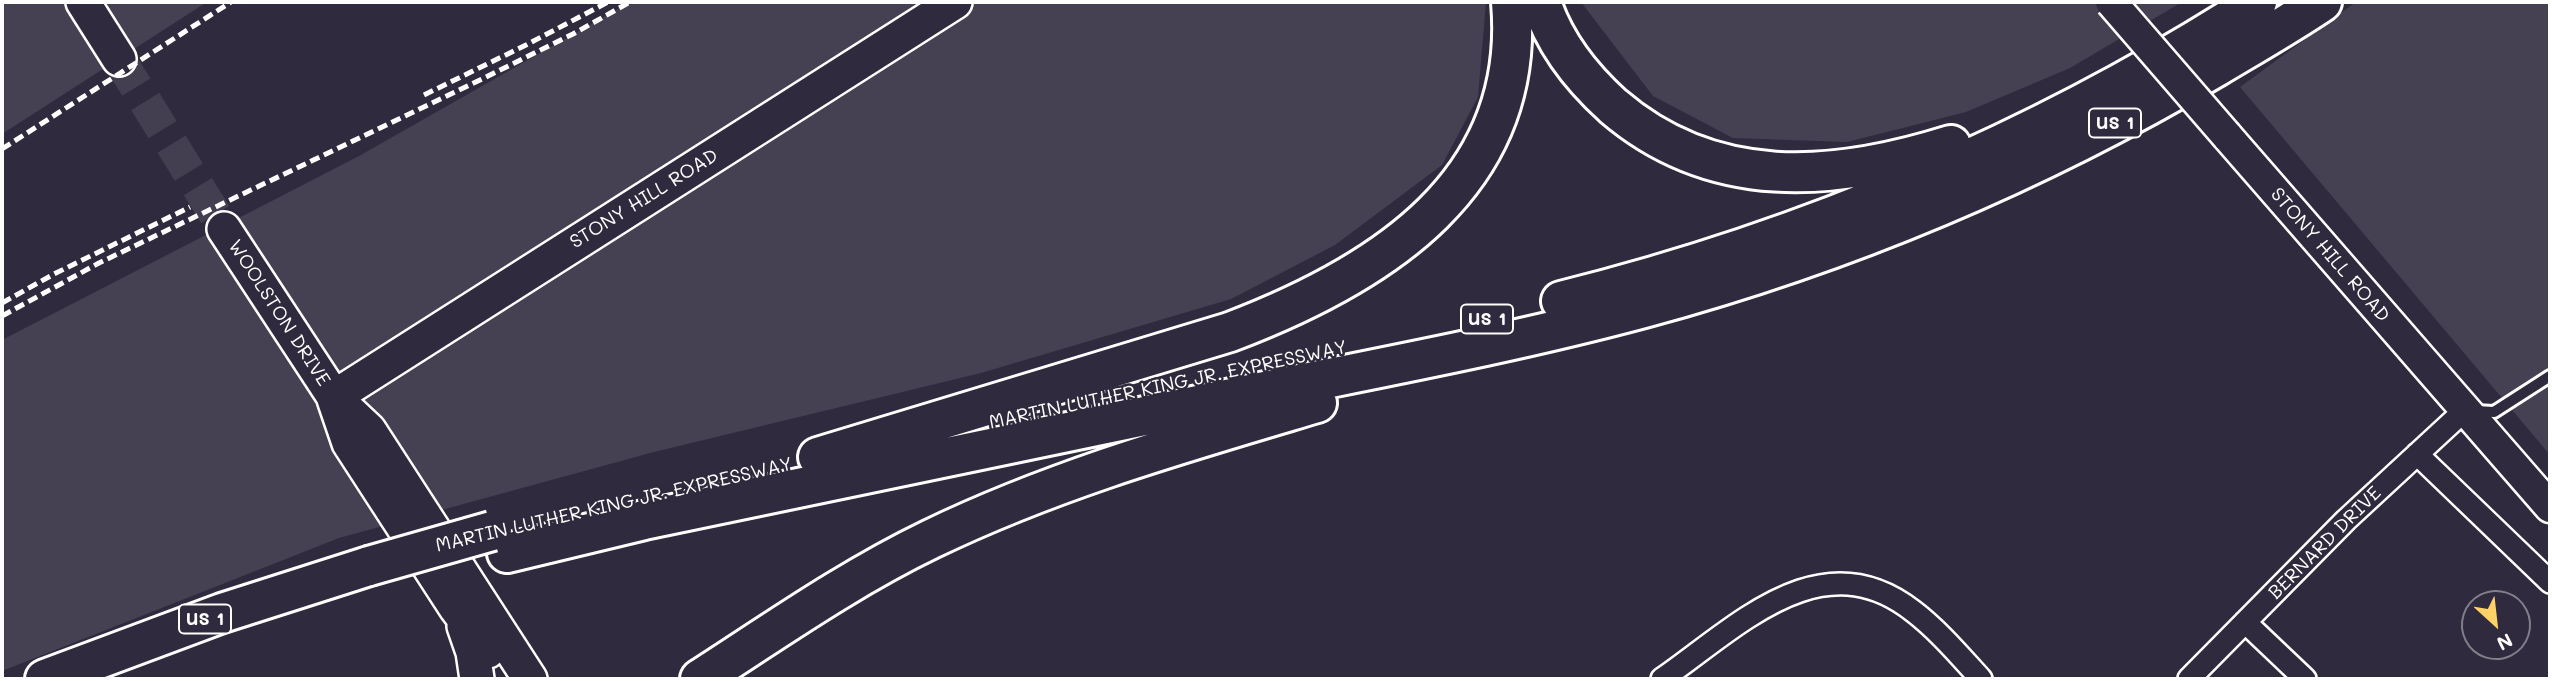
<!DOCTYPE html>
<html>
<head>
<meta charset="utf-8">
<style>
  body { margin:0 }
  #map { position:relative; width:2552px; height:681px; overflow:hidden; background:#2f2a3d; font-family:Mali,sans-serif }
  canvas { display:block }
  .frame { position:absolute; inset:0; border:4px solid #fff; pointer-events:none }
  .north { position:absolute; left:2461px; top:590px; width:70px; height:70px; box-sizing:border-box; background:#2f2a3d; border:2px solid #827f8b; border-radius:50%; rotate:153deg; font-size:19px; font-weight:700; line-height:28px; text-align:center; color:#fff }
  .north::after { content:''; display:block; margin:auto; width:24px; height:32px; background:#ffd166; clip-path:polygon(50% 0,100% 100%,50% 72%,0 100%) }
</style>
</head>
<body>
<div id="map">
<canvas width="2552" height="681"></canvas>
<div class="frame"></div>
<div class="north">N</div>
</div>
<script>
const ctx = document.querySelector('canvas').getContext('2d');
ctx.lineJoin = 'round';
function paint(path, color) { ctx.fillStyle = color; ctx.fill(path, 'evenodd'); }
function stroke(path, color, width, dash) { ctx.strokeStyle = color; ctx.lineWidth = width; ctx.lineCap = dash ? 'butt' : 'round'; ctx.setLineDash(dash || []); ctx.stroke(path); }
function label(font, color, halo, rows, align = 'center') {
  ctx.font = font + ' Mali,sans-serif'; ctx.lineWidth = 5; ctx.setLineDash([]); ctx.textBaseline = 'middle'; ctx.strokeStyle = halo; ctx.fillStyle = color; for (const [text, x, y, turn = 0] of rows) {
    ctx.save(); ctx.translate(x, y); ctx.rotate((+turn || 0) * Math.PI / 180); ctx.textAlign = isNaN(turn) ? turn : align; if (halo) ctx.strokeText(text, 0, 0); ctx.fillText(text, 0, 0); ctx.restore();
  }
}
paint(new Path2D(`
  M 2,2 L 207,2 L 2,134 Z
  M 630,2 L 1486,2 L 1478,97 L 1442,165 L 1335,245 L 1231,299 L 981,373 L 654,452 L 339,538 L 2,671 L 2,340 L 359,156 Z
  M 1581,2 L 2182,2 L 2070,68 L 1966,112 L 1847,142 L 1733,138 L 1653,96 Z
  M 2356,2 L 2550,2 L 2550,455 L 2240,87 Z`), '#464152');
stroke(new Path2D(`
  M 119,59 L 224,229`), '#443f50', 33, [33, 17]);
const lane = new Path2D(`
  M 2475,411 L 2494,412 L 2550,376`);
const street = new Path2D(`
  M 2417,454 L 2550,582
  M 2245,622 L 2305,679
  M 1662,679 C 1737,627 1821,539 1913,611 C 1938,630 1960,656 1981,679
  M 2189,679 L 2346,520 L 2465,410`);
const secondary = new Path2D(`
  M 2227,136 L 2550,507`);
const primary = new Path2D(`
  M 83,2 L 119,59
  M 224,229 L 334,397 L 369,430 L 530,679
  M 334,397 L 955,2
  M 334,399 L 349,443 L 456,608 L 488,651
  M 464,626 L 473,652 L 477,679`);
const highway = new Path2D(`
  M 1541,2 C 1554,42 1582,78 1613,106 C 1713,192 1833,182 1951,145
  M 1561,301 C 1807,240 2044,139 2257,2
  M 818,457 L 1230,332 C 1380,275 1527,183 1511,2
  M 507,553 L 644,520 C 841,479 1039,438 1236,397 C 1372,369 1510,344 1644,308 C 1844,254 2038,172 2216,67 C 2251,46 2288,25 2322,2
  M 45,679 L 222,613 L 369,566
  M 700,679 C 776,630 850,578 931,539 C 1055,479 1186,442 1317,403`);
stroke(lane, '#fff', 16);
stroke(street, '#fff', 26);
stroke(secondary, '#fff', 35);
stroke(primary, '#fff', 38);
stroke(highway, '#fff', 44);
stroke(lane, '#2f2a3d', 10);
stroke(street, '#2f2a3d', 21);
stroke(secondary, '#2f2a3d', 30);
stroke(primary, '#2f2a3d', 33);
stroke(highway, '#2f2a3d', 38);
stroke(new Path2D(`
  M 424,95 L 526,45 L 608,2
  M 2,149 L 231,2
  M 2,303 L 54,274 L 190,207
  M 2,316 L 99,263 L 482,79 L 573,34 L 630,2`), '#fff', 5, [10, 5]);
const secondaryBridge = new Path2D(`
  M 2111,2 L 2227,136`);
const highwayBridge = new Path2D(`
  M 369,566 L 492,531`);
stroke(secondaryBridge, '#fff', 35, []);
stroke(highwayBridge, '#fff', 44, []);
stroke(secondaryBridge, '#2f2a3d', 30);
stroke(highwayBridge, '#2f2a3d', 38);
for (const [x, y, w] of [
  [2115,123,52],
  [1487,319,52],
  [205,619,52]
]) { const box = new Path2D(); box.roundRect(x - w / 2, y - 14.5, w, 29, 5); ctx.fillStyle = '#2f2a3d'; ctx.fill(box); stroke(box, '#fff', 2); }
label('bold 18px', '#fff', null, [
  ["US 1",2115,123],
  ["US 1",1487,319],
  ["US 1",205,619]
]);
label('19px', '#fff', '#2f2a3d', [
  ["STONY HILL ROAD",644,199,-32],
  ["STONY HILL ROAD",2330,255,49],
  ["WOOLSTON DRIVE",279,313,57],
  ["MARTIN LUTHER KING JR. EXPRESSWAY",1168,385,-12],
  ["MARTIN LUTHER KING JR. EXPRESSWAY",614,505,-13],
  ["BERNARD DRIVE",2325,543,-45]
]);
</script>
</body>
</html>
